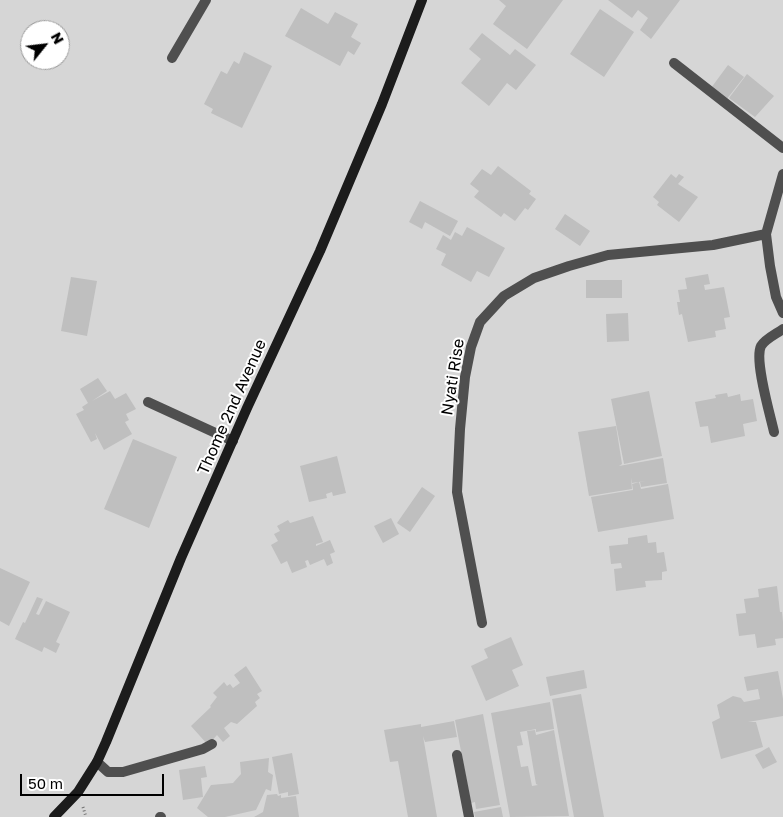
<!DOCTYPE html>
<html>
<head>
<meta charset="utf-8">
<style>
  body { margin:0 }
  #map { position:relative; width:783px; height:817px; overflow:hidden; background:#fff; font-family:"Golos Text",sans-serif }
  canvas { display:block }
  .north { position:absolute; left:20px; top:20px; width:50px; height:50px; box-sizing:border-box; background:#fff; border:1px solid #999; border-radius:50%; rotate:61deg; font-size:14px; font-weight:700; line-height:20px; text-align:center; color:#000 }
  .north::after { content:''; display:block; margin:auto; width:18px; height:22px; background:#000; clip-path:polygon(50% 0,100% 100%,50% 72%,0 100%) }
  .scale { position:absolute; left:20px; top:774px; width:144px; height:22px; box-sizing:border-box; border:2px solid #000; border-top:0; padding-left:6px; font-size:15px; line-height:18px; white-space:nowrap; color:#000; -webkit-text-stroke:4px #fff; paint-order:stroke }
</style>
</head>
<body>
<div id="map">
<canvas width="783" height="817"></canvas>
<div class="north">N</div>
<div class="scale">50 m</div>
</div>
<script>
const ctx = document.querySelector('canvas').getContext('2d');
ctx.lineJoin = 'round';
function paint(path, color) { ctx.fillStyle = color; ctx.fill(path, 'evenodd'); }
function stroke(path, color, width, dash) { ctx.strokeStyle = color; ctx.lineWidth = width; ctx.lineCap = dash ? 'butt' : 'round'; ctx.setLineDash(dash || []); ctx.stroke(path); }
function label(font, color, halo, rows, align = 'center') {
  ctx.font = font + ' "Golos Text",sans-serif'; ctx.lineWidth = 4; ctx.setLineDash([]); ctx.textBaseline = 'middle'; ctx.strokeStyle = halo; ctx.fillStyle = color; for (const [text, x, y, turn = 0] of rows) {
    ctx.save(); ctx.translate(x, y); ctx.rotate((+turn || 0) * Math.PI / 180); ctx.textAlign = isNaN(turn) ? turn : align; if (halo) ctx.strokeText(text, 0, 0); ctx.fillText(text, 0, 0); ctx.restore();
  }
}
paint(new Path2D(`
  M 0,0 L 783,0 L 783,817 L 0,817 ZM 30,30 L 60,30 L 60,60 L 30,60 Z`), '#d6d6d6');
paint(new Path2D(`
  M 499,0 L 563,0 L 527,49 L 493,24 L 506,6 Z
  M 608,0 L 680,0 L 651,39 L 640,30 L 648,18 L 638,10 L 632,18 Z
  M 301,8 L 328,24 L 335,12 L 358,24 L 351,37 L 361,43 L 354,55 L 348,51 L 340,66 L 285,36 Z
  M 600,9 L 634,32 L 604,77 L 570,54 Z
  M 482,33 L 510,55 L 515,49 L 536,65 L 516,90 L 507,83 L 489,106 L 461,83 L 481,59 L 469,49 Z
  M 244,52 L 272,66 L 242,128 L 211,113 L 213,109 L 204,104 L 221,71 L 227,74 L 234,61 L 239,64 Z
  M 728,65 L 744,77 L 726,100 L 711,88 Z
  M 747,74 L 774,96 L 755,117 L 729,98 Z
  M 498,166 L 531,191 L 529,194 L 536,199 L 528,210 L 525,208 L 515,221 L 504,213 L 501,217 L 474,197 L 479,191 L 470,184 L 482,169 L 491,175 Z
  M 671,174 L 676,178 L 679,174 L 684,177 L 678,184 L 698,197 L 679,222 L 657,205 L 659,202 L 653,197 Z
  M 420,201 L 458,221 L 450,236 L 425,222 L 422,229 L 409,222 Z
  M 565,214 L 590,231 L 580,246 L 555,229 Z
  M 467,227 L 505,248 L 489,277 L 477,271 L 471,282 L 441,265 L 446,254 L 436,249 L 443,235 L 451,240 L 455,232 L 462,236 Z
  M 708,274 L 710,284 L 704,285 L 705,290 L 724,287 L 730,317 L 724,318 L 726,329 L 715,331 L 716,337 L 688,342 L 682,314 L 679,315 L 677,302 L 680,302 L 678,290 L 687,289 L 685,278 Z
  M 71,277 L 97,281 L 87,336 L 61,331 Z
  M 586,280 L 622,280 L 622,298 L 586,298 Z
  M 628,313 L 629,341 L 607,342 L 606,314 Z
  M 98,378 L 107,391 L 92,401 L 110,391 L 115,399 L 126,393 L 136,409 L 126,414 L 129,420 L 125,422 L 132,434 L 104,450 L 95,433 L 97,439 L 91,442 L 76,414 L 84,410 L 82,407 L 88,403 L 80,389 Z
  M 649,391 L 662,456 L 624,464 L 611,399 Z
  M 727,393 L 728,397 L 740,394 L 741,401 L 753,399 L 757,421 L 743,424 L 745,436 L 711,443 L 708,426 L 700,427 L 695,402 L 716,398 L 715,395 Z
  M 616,426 L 622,464 L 619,466 L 663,458 L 667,483 L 641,487 L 640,482 L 645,481 L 632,483 L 631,478 L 632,489 L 589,496 L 578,432 Z
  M 133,439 L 177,457 L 149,528 L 104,509 Z
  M 337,456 L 346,493 L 333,496 L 332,492 L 326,494 L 327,498 L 309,502 L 300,466 Z
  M 639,482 L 641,489 L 668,484 L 674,519 L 598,532 L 591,497 L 633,490 L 632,484 Z
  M 422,487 L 435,496 L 410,532 L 397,523 Z
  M 313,516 L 323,542 L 316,544 L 316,546 L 330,540 L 335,552 L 330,554 L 333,563 L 327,566 L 324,559 L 310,565 L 308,560 L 305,561 L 307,567 L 292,573 L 287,561 L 281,564 L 271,545 L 278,541 L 274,534 L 280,531 L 277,526 L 288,520 L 290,523 Z
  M 391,518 L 399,534 L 383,543 L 374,526 Z
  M 647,535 L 648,543 L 656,542 L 657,553 L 664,552 L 667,571 L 662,572 L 662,580 L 645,581 L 646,587 L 616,591 L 614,569 L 622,568 L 621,563 L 611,564 L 609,546 L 628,544 L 628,538 Z
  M 0,568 L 30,582 L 9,626 L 0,621 Z
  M 777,586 L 780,612 L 782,612 L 783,622 L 783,638 L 775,639 L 776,645 L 757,648 L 755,634 L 739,636 L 736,614 L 746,613 L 744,599 L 759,597 L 758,589 Z
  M 37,597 L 43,599 L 36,614 L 39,615 L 46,601 L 70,612 L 56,642 L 60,644 L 56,653 L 44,647 L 42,652 L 15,639 L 23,622 L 25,623 Z
  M 511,637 L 523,665 L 512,670 L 519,686 L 486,701 L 471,666 L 488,658 L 484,649 Z
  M 246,666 L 262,691 L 257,694 L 260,698 L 255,702 L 257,706 L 237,724 L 231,722 L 224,728 L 230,736 L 223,742 L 217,735 L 208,745 L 191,726 L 211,707 L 210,706 L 217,697 L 213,693 L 224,682 L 227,686 L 230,684 L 233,688 L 240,683 L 234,675 Z
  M 584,670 L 587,688 L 550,696 L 546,677 Z
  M 778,671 L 783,699 L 783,716 L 748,722 L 756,722 L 763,747 L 721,759 L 712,722 L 720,718 L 717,705 L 733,696 L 741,698 L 744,702 L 760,699 L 758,689 L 747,691 L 744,677 Z
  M 581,694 L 604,817 L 574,817 L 552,699 Z
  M 550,702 L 554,729 L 536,732 L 536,729 L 520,732 L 523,745 L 517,746 L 521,767 L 528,766 L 532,786 L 538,785 L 536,784 L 527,731 L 535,730 L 536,735 L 554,730 L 569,816 L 510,817 L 491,713 Z
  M 483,714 L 500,805 L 476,809 L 475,802 L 471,803 L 455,720 Z
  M 454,721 L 457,737 L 425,742 L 423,736 L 437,817 L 408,817 L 398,761 L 390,762 L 384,730 L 421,724 L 421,727 Z
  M 769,747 L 777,762 L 763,769 L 755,755 Z
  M 292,753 L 299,794 L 288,796 L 288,792 L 279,794 L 272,757 Z
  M 269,758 L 268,772 L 273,775 L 271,791 L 266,789 L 256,810 L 225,817 L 208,817 L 197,808 L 211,785 L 233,783 L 241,774 L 240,762 Z
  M 205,766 L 207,777 L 201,778 L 203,797 L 183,800 L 179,770 Z
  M 277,794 L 278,796 L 281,795 L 281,798 L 296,796 L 299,817 L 254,817 L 263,812 L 267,795 Z
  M 501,807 L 503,817 L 475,817 L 474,812 Z`), '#bfbfbf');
stroke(new Path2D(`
  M 83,807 L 86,817`), '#717171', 3, [1, 2.5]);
stroke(new Path2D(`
  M 148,402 L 233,441
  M 457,755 L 469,817
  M 97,762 L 108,772 L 123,772 L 203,749 L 212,744
  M 160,817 L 161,817`), '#4f4f4f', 10);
stroke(new Path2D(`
  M 172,58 L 206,0
  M 674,63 L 783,148
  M 783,174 L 766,234 L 770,266 L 776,297 L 783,313
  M 774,432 C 770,414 754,360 761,346 C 765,339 776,334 783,329
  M 482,623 L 457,492 L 460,429 L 465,377 L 471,347 L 480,322 L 504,296 L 534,278 L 569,266 L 608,255 L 713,245 L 766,234`), '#4f4f4f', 10);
stroke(new Path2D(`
  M 54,817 L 78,792 L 97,762 L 106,742 L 181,558 L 247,408 L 320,251 L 382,104 L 422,0`), '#1c1c1c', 10);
label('16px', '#000', '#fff', [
  ["Nyati Rise",453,377,-81],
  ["Thome 2nd Avenue",232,407,-66]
]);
</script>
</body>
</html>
